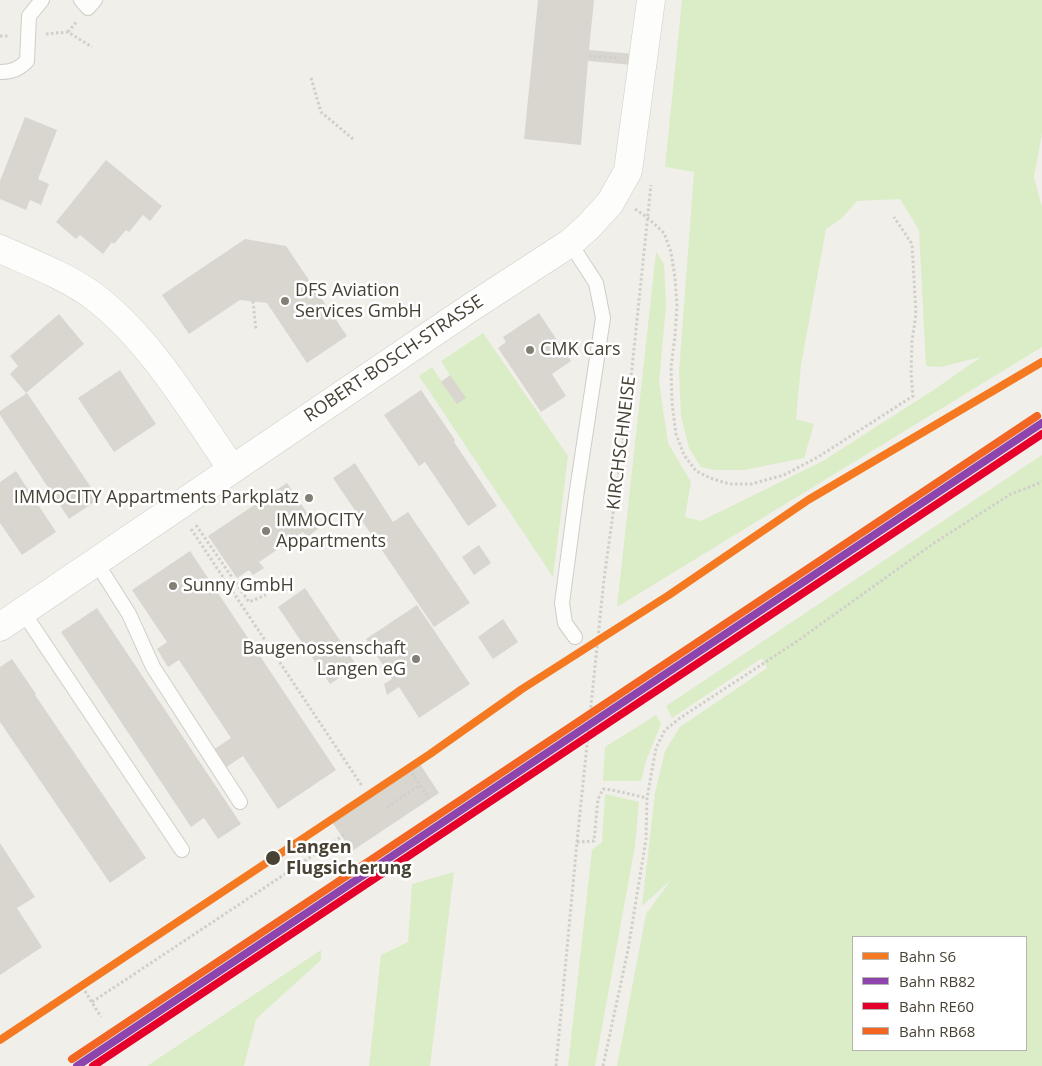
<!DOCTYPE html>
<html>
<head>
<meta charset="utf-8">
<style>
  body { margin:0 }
  #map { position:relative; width:1042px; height:1066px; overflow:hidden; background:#f0efea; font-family:"Open Sans",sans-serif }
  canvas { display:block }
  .legend { position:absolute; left:852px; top:936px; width:175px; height:115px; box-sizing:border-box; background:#fff; border:1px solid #b6b3ae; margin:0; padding:6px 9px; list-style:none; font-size:15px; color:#484235 }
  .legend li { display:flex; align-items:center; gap:10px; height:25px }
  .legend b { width:25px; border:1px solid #b6b3ae }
</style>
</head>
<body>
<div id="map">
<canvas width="1042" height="1066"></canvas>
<ul class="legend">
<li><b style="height:6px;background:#f57921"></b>Bahn S6</li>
<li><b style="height:6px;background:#8e44ad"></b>Bahn RB82</li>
<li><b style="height:6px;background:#e4002b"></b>Bahn RE60</li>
<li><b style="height:6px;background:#f26522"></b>Bahn RB68</li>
</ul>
</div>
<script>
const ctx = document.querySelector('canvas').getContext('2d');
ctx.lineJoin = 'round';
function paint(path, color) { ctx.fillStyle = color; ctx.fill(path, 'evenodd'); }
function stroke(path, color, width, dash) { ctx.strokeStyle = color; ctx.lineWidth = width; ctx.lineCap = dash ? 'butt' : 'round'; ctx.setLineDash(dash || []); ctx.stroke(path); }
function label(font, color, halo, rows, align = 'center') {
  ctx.font = font + ' "Open Sans",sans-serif'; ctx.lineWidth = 5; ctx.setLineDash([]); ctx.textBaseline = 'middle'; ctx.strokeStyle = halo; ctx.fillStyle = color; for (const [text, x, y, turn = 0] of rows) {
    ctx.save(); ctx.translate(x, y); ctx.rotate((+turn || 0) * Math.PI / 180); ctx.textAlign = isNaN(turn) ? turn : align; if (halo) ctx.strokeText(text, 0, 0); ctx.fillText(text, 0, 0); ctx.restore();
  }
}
paint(new Path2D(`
  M 682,0 L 1042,0 L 1042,133 L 1034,177 L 1042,207 L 1042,347 L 617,607 L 656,252 L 664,264 L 666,305 L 659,382 L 668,443 L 691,482 L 685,517 L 701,521 L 823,461 L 935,389 L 981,357 L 941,367 L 926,366 L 919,230 L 900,199 L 857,201 L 842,218 L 826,229 L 801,365 L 796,419 L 814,424 L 804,458 L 744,470 L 714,470 L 701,467 L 689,448 L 681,415 L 679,372 L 694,172 L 665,167 Z
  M 483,333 L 568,456 L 553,577 L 419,376 L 432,367 L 442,382 L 450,375 L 441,361 Z
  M 1042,455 L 1042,1066 L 617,1066 L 646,914 L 671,880 L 642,906 L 655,793 L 665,751 L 680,727 L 767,668 L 762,658 L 672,718 L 666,706 ZM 853,937 L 1026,937 L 1026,1050 L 853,1050 Z
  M 656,715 L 661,724 L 646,761 L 641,781 L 603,781 L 605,747 Z
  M 605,794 L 639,802 L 635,846 L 595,1066 L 568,1066 L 592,850 L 602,842 Z
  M 454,872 L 430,1066 L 369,1066 L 381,955 L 408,942 L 412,884 Z
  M 321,950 L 321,960 L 256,1019 L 244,1066 L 147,1066 Z`), '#dbedc7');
paint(new Path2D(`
  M 538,0 L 594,0 L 589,50 L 635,54 L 633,65 L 588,61 L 581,145 L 524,139 Z
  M 25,117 L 57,130 L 38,179 L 49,184 L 41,205 L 30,200 L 26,210 L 0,199 L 0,181 Z
  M 106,160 L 162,206 L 150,221 L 143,215 L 129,232 L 126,230 L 114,244 L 112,242 L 103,254 L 80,235 L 76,239 L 56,222 Z
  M 245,239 L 286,246 L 347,336 L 307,363 L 267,303 L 240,300 L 189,334 L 162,295 Z
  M 539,313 L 571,361 L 552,374 L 566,396 L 541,412 L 498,348 L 506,342 L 503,337 Z
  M 59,314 L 84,344 L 26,393 L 10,374 L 18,366 L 10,356 Z
  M 120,370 L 156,424 L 114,452 L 78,398 Z
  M 450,375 L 466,398 L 457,404 L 441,382 Z
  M 421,390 L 455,440 L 454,442 L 497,506 L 468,526 L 425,462 L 419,466 L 384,415 Z
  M 27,393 L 99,499 L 69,519 L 0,415 L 0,411 Z
  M 355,463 L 393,522 L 408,512 L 470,603 L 434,627 L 333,478 Z
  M 16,471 L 56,532 L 22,555 L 0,523 L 0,482 Z
  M 287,483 L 318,529 L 307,537 L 303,532 L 259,562 L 264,568 L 253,575 L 249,570 L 237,578 L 208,536 Z
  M 479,545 L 491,563 L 474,575 L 462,557 Z
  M 190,551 L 336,770 L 278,809 L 243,756 L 225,768 L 213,750 L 231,738 L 179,660 L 168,667 L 157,649 L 167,642 L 132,590 Z
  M 305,588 L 357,666 L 330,684 L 278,607 Z
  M 417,605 L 470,684 L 419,718 L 399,687 L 387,695 L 384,684 L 392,679 L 366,639 Z
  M 97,608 L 241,824 L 218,839 L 204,818 L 191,827 L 61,632 Z
  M 503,619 L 518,642 L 493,659 L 478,637 Z
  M 12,659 L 36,694 L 35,695 L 146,858 L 110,883 L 0,722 L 0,667 Z
  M 420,764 L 439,793 L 352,851 L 332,822 Z
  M 0,843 L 35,897 L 17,908 L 42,947 L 0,975 Z`), '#d9d6d0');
const service = new Path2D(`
  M 81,0 L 88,8 L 95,0
  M 0,72 C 12,72 19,69 27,61 L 29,16 L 42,0
  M 570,243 L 596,283 L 603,318 L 577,490 L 562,603 L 565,623 L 575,637
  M 96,562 L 129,614 L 153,667 L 240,802
  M 23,612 L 182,850`);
const minor = new Path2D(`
  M 0,249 C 31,263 64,275 92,295 C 149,337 192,411 232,469
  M 0,627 L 467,310 L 570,243 L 588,227 L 610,203 L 628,171 L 651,0`);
stroke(service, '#cfcdc7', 16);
stroke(minor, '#cfcdc7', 29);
stroke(new Path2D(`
  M 68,32 L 77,21
  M 46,34 L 68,32 L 92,47
  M 0,36 L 10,36
  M 589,56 L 618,58
  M 311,78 L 321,112 L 353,139
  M 635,209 L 647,217 L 664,233 L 671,252 L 675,278 L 677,305 L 675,336 L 671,367 L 672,403 L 676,434 L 684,455 L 696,471 L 710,478 L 729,484 L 751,484 L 784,475 L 818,457 L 913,396 L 911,374 L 912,341 L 916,314 L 912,244 L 894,217
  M 253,301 L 256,330
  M 196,525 L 249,602 L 266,595
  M 191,529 L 362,786
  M 412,773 L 429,799
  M 387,807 L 420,785
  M 577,842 L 594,841 L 598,799 L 603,789 L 612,790 L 647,798
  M 85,991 L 101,1017
  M 92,1002 L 344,835
  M 556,1066 L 577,842 L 604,579 L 629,397 L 651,185
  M 603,1066 L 628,950 L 646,839 L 647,798 L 656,748 L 665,730 L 680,718 L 796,642 L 934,543 L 1011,494 L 1042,482`), '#d1cfca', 3, [2.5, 2.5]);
stroke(service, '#fdfdfc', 14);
stroke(minor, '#fdfdfc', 28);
stroke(new Path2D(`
  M 0,1040 L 430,754 L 522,689 L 669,595 L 808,500 L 1042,362`), '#f57921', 8);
stroke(new Path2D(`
  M 77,1066 L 1042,423`), '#8e44ad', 8);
stroke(new Path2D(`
  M 93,1066 L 1042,434`), '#e4002b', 8);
stroke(new Path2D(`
  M 72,1059 L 1037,416`), '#f26522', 8);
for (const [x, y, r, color] of [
  [285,301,5,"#837f74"],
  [530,350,5,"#837f74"],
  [309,498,5,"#837f74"],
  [266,531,5,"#837f74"],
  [173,586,5,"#837f74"],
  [416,659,5,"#837f74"],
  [273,858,8,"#484235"]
]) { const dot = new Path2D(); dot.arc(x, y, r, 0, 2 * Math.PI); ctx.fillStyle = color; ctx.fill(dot); stroke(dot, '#fff', 2); }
label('18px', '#484235', '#fff', [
  ["DFS Aviation",295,291],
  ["Services GmbH",295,312],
  ["CMK Cars",540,350],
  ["IMMOCITY Appartments Parkplatz",299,498,"right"],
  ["IMMOCITY",276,521],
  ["Appartments",276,542],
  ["Sunny GmbH",183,586],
  ["Baugenossenschaft",406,649,"right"],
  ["Langen eG",406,670,"right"]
], 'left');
label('18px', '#484235', '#fff', [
  ["ROBERT-BOSCH-STRASSE",394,359,-34],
  ["KIRCHSCHNEISE",622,443,-83]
]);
label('bold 18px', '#484235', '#fff', [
  ["Langen",286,848],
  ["Flugsicherung",286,869]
], 'left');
</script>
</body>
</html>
